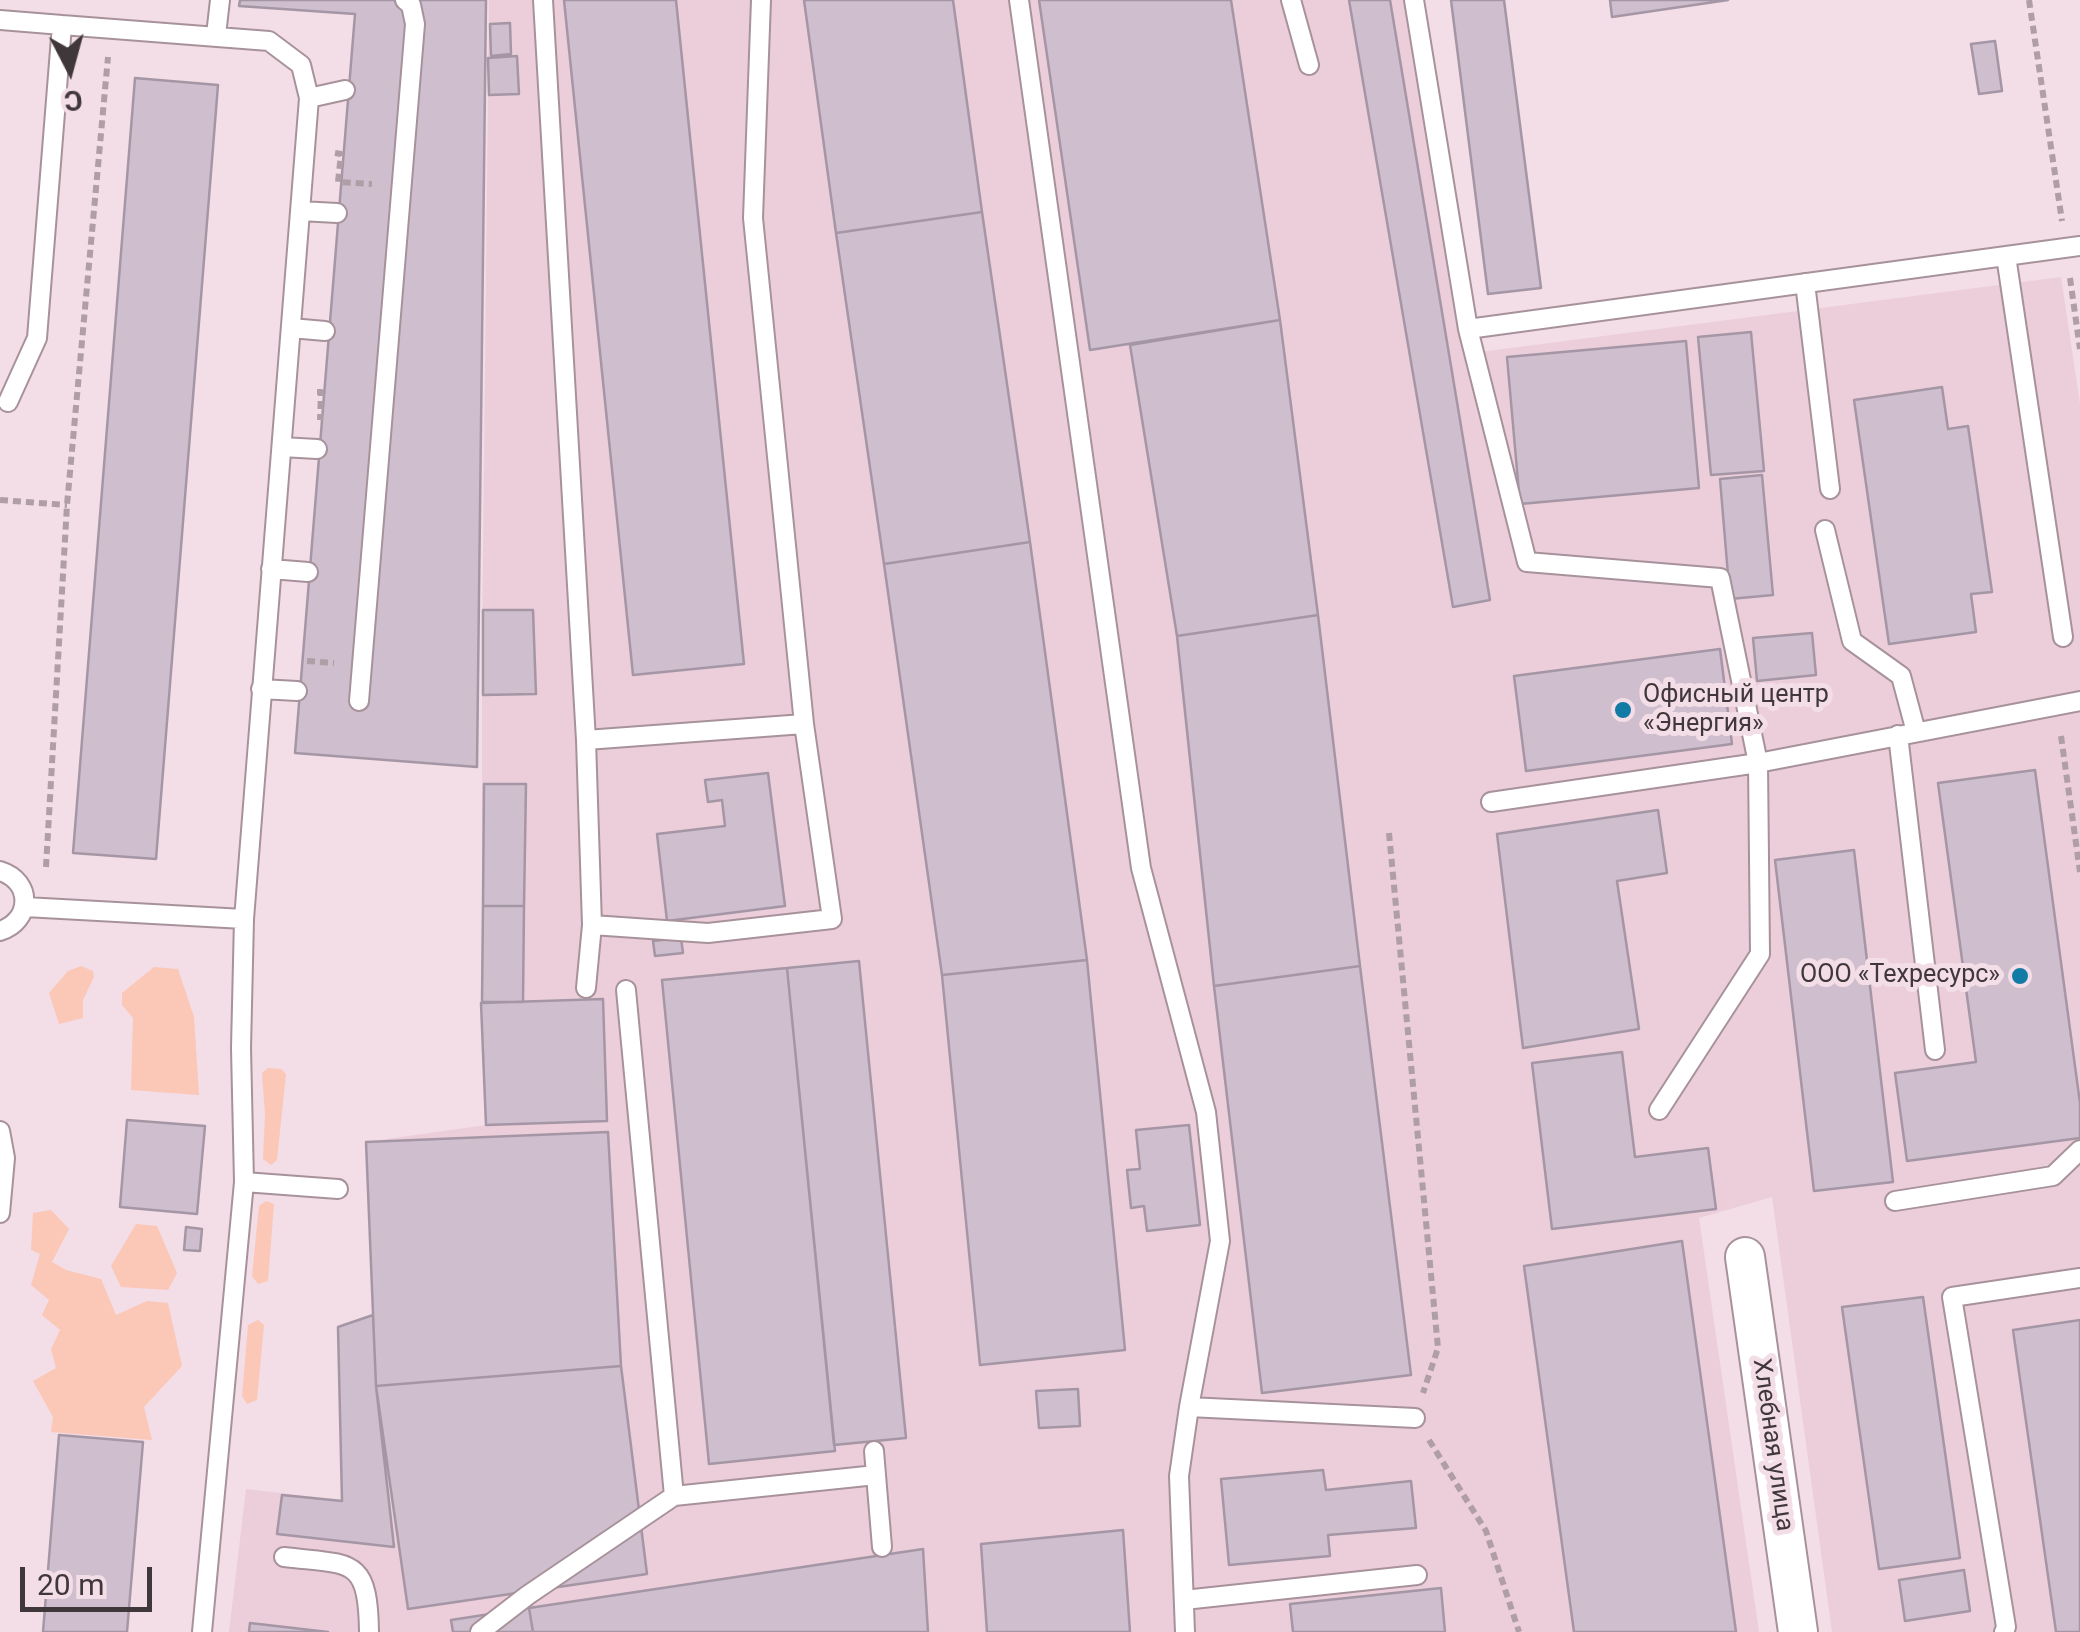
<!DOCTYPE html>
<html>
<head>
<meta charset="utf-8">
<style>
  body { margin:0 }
  #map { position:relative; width:2080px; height:1632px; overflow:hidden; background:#f3dde6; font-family:Roboto,sans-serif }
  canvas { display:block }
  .north { position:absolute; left:20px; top:20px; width:100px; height:100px; -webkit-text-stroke:8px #f3dde6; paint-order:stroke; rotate:174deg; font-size:28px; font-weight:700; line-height:40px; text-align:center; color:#40373b }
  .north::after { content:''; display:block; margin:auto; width:35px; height:45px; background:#40373b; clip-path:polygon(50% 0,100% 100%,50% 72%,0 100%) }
  .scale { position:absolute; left:20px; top:1567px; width:132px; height:45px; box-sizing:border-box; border:5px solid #40373b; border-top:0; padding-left:12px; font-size:30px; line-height:35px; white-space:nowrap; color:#40373b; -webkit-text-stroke:8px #f3dde6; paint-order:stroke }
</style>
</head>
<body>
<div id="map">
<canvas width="2080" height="1632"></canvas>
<div class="north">С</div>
<div class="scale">20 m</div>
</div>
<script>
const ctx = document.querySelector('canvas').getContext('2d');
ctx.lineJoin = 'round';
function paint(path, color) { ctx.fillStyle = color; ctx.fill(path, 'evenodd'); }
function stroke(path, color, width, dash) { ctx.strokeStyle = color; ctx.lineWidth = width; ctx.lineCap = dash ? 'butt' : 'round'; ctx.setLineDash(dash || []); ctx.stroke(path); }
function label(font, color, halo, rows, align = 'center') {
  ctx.font = font + ' Roboto,sans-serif'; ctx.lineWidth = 10; ctx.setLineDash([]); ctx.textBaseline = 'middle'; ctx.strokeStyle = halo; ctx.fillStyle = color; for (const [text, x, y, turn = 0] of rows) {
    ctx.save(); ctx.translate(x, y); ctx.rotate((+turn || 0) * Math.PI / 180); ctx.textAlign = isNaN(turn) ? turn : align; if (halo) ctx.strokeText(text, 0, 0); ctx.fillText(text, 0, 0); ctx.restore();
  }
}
paint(new Path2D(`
  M 489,0 L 1421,0 L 1472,353 L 2061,277 L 2080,404 L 2080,1632 L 1832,1632 L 1772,1197 L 1699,1218 L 1759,1632 L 229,1632 L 246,1489 L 342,1500 L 338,1327 L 373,1315 L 366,1142 L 486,1125 L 482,1001 L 482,644 Z`), '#ecceda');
paint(new Path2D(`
  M 81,966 L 93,971 L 94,977 L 83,1000 L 83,1018 L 59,1024 L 49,993 L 68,971 Z
  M 154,967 L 178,969 L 194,1017 L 199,1095 L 131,1090 L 133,1018 L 122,1005 L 122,993 Z
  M 268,1068 L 281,1069 L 286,1074 L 277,1160 L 271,1165 L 263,1159 L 265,1115 L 262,1073 Z
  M 266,1201 L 274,1204 L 268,1281 L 258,1284 L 252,1276 L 259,1206 Z
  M 51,1210 L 69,1229 L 52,1262 L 66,1270 L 101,1279 L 116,1315 L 147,1301 L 168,1303 L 182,1366 L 144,1407 L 152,1440 L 51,1432 L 53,1417 L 33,1381 L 56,1368 L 51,1349 L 60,1330 L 42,1315 L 49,1300 L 31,1285 L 40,1254 L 31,1250 L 33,1213 Z
  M 136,1224 L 157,1226 L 177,1273 L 168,1290 L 121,1287 L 111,1266 Z
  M 258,1320 L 264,1325 L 257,1400 L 247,1404 L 242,1396 L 248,1325 Z`), '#fbc7b7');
const building = new Path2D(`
  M 240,0 L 486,0 L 477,767 L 295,753 L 355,14 L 239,6 Z
  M 564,0 L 676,0 L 744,664 L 633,675 Z
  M 804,0 L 953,0 L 982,212 L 836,233 Z
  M 1039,0 L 1231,0 L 1280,320 L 1090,350 Z
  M 1349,0 L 1390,0 L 1490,600 L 1453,607 Z
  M 1451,0 L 1504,0 L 1541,288 L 1488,294 Z
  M 1610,0 L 1728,0 L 1612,17 Z
  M 510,23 L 511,54 L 491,56 L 490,24 Z
  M 1995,41 L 2002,91 L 1979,94 L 1971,44 Z
  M 517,56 L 519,94 L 489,95 L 488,58 Z
  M 135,78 L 218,85 L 156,859 L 73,853 Z
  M 982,212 L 1030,542 L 884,564 L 836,233 Z
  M 1280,320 L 1318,615 L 1177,636 L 1130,345 Z
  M 1751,332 L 1764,471 L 1711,475 L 1698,337 Z
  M 1686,341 L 1699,488 L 1520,504 L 1507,357 Z
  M 1942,387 L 1948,429 L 1968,426 L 1992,592 L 1971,594 L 1976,632 L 1889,644 L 1854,400 Z
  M 1762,475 L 1773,595 L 1730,599 L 1720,479 Z
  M 1030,542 L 1087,960 L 942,975 L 884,564 Z
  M 483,610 L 533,610 L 536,694 L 483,695 Z
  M 1318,615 L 1360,966 L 1214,986 L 1177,636 Z
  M 1812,633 L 1816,675 L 1757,681 L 1753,638 Z
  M 1720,649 L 1732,744 L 1526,771 L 1514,676 Z
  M 2035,770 L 2080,1103 L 2080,1138 L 1907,1161 L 1895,1073 L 1976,1062 L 1938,783 Z
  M 768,773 L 785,906 L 667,921 L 657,834 L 725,826 L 722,800 L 708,802 L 705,780 Z
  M 484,784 L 526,784 L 524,906 L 483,906 Z
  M 1658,810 L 1667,873 L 1617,881 L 1639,1029 L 1523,1048 L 1497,834 Z
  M 1854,850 L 1893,1182 L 1814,1191 L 1775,860 Z
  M 483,906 L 524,906 L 523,1002 L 482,1002 Z
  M 681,938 L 683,953 L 655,956 L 653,941 Z
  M 1087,960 L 1125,1350 L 980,1365 L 942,975 Z
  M 859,961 L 906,1438 L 834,1445 L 787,968 Z
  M 1360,966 L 1411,1375 L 1262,1393 L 1214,986 Z
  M 787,968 L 835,1451 L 709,1464 L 662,980 Z
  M 603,999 L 607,1121 L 486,1125 L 481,1003 Z
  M 1622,1052 L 1635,1157 L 1708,1148 L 1716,1209 L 1552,1229 L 1532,1063 Z
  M 127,1120 L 205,1126 L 197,1214 L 120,1207 Z
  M 1189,1125 L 1200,1225 L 1147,1231 L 1144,1206 L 1131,1208 L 1127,1170 L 1140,1169 L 1136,1130 Z
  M 608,1132 L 621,1366 L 376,1386 L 366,1142 Z
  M 186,1227 L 202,1229 L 200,1251 L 184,1250 Z
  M 1682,1241 L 1736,1632 L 1574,1632 L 1524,1266 Z
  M 1923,1297 L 1960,1558 L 1879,1569 L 1842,1307 Z
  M 373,1315 L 376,1386 L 394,1547 L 277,1534 L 282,1495 L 342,1501 L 338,1327 Z
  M 2080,1320 L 2080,1632 L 2056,1632 L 2013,1330 Z
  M 621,1366 L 647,1574 L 408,1609 L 376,1386 Z
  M 1078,1389 L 1080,1426 L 1039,1428 L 1036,1391 Z
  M 59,1435 L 143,1442 L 127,1632 L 43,1632 Z
  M 1323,1470 L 1326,1490 L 1411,1481 L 1416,1528 L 1328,1535 L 1330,1556 L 1229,1565 L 1221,1479 Z
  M 1123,1530 L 1130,1632 L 987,1632 L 981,1544 Z
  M 923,1549 L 928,1632 L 533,1632 L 529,1608 Z
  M 1964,1570 L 1970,1611 L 1905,1621 L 1899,1580 Z
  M 1441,1588 L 1445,1632 L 1293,1632 L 1290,1604 Z
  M 529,1608 L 533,1632 L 453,1632 L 451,1620 Z
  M 250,1623 L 328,1632 L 249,1632 Z`);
paint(building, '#cfbfce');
stroke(building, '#a596a5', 2.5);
const lane = new Path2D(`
  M 543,0 L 586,740 L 592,925 L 586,988
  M 1019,0 L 1141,868 L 1206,1112 L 1220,1241 L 1189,1407 L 1179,1476 L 1185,1632
  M 1291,0 L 1309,65
  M 1414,0 L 1468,329 L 1527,562 L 1720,578 L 1758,763 L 1760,954 L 1659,1110
  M 0,20 L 62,25
  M 216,35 L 220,0
  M 309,98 L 345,90
  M 300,211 L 337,213
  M 2006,256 L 2063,637
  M 1805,283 L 1830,489
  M 291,328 L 325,331
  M 1468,329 L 2080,246
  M 8,402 L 37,338 L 62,25 L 269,41 L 301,65 L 309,98 L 244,919 L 241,1048 L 244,1182 L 202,1632
  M 282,447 L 317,449
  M 1825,530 L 1852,641 L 1901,676 L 1916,732
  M 271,569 L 308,572
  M 261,689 L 297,691
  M 359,701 L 415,24 L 411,5 L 405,0
  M 1898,735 L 1935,1050
  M 586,740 L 804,724 L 753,218 L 761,0
  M 1491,802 L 1758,763 L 2080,701
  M 0,871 C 33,881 32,921 0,931
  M 25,907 L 244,919
  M 592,925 L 708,933 L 832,919 L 804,724
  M 626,990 L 674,1496 L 876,1475
  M 0,1131 L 5,1158 L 0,1213
  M 244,1182 L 338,1189
  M 1895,1201 L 2053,1176 L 2080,1150
  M 1189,1407 L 1415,1418
  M 874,1451 L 882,1547
  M 284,1557 C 351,1565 368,1556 369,1632
  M 1184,1600 L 1417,1575
  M 480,1632 L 528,1595 L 674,1496
  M 2004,1632 L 2006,1627 L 1952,1297 L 2080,1278`);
const street = new Path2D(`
  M 1745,1257 L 1798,1632`);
stroke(lane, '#a7929b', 22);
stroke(street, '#a7929b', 42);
stroke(new Path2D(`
  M 2029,0 L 2062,221
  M 335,153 L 341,154 L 338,182 L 372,184
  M 2070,278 L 2080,349
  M 317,392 L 321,392 L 320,420
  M 0,500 L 67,505
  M 307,661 L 334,663
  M 2061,736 L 2080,872
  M 1389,833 L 1438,1348 L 1423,1393
  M 46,867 L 67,505 L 108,57
  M 1429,1440 L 1486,1531 L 1519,1632`), '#af9ea5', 6, [8, 5]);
stroke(lane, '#fff', 18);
stroke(street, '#fff', 38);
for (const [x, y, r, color] of [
  [1623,710,10,"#117ba5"],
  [2020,976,10,"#117ba5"]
]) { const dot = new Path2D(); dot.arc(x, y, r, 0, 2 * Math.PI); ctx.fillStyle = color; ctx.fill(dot); stroke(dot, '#f3dde6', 4); }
label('25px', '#40373b', '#f3dde6', [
  ["Офисный центр",1643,696],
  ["«Энергия»",1643,725],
  ["ООО «Техресурс»",2000,976,"right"]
], 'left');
label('25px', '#40373b', '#f3dde6', [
  ["Хлебная улица",1772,1445,82]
]);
</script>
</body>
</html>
